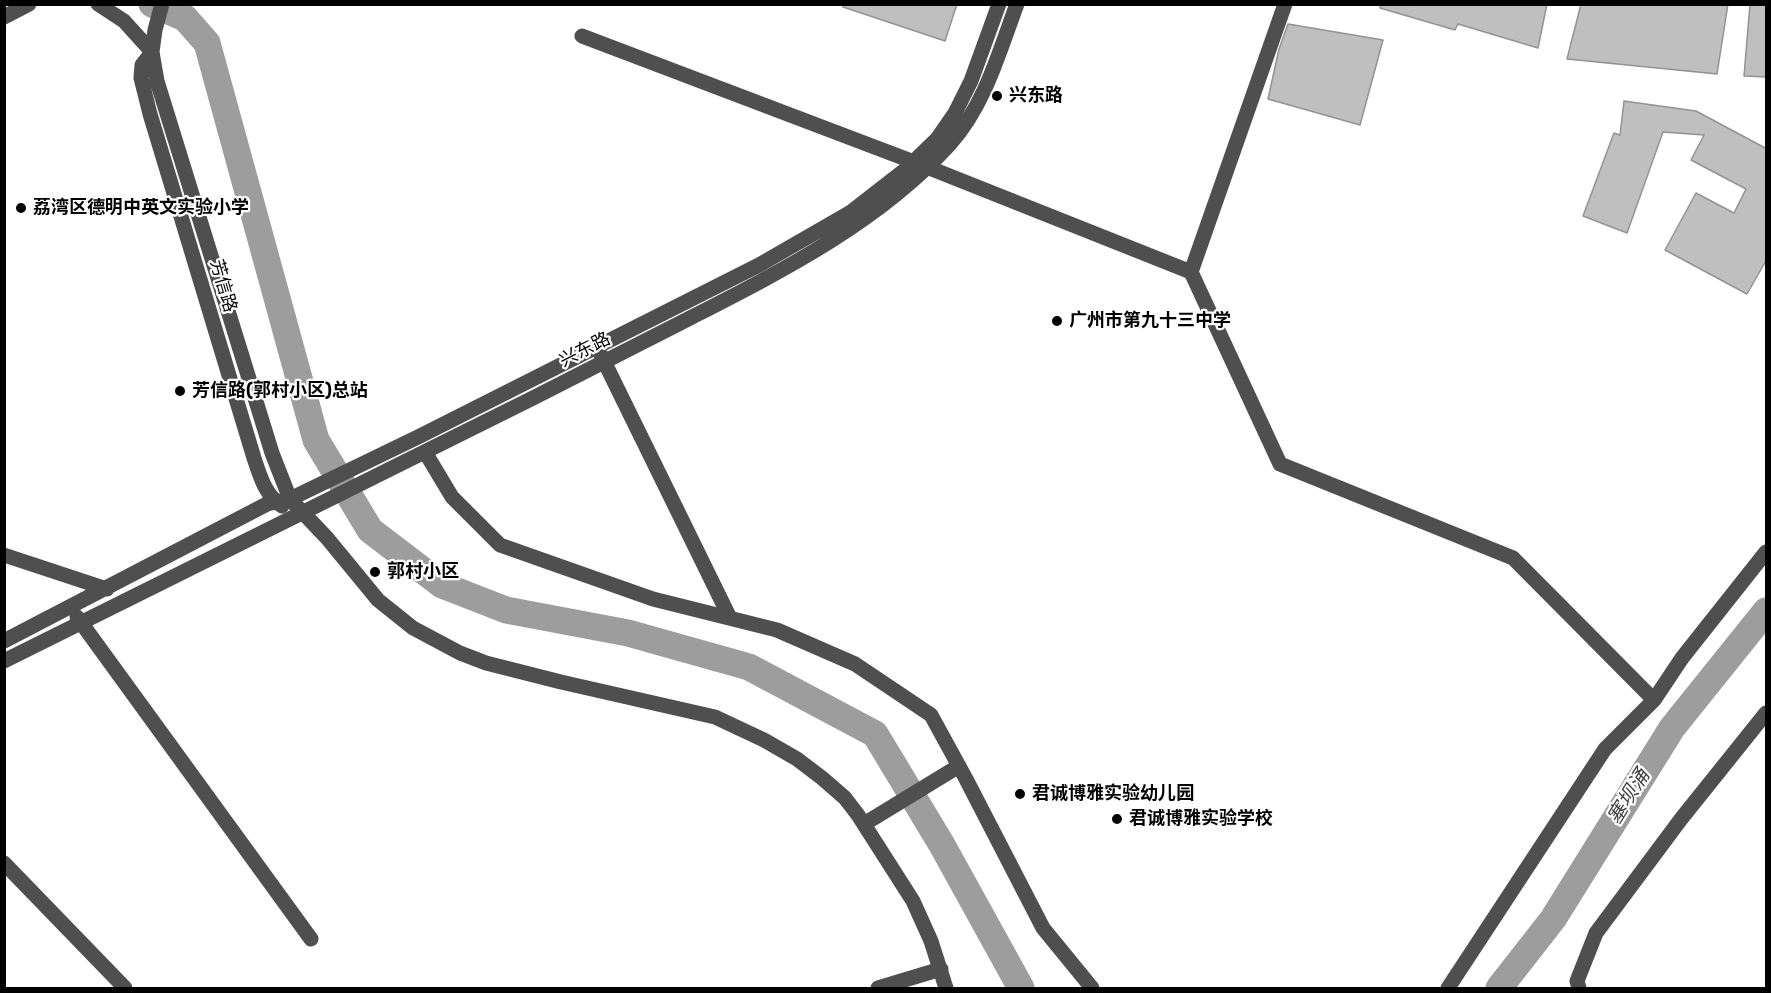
<!DOCTYPE html>
<html>
<head>
<meta charset="utf-8">
<style>
  body { margin:0 }
  #map { position:relative; width:1771px; height:993px; overflow:hidden; background:#fff; font-family:Rubik,sans-serif }
  canvas { display:block }
  .frame { position:absolute; inset:0; border:6px solid #000; pointer-events:none }
</style>
</head>
<body>
<div id="map">
<canvas width="1771" height="993"></canvas>
<div class="frame"></div>
</div>
<script>
const ctx = document.querySelector('canvas').getContext('2d');
ctx.lineJoin = 'round';
function stroke(path, color, width, dash) { ctx.strokeStyle = color; ctx.lineWidth = width; ctx.lineCap = dash ? 'butt' : 'round'; ctx.setLineDash(dash || []); ctx.stroke(path); }
function paint(path, color) { ctx.fillStyle = color; ctx.fill(path, 'evenodd'); }
function label(font, color, halo, rows, align = 'center') {
  ctx.font = font + ' Rubik,"Noto Sans SC",sans-serif'; ctx.lineWidth = 4.5; ctx.setLineDash([]); ctx.textBaseline = 'middle'; ctx.strokeStyle = halo; ctx.fillStyle = color; for (const [text, x, y, turn = 0] of rows) {
    ctx.save(); ctx.translate(x, y); ctx.rotate((+turn || 0) * Math.PI / 180); ctx.textAlign = isNaN(turn) ? turn : align; if (halo) ctx.strokeText(text, 0, 0); ctx.fillText(text, 0, 0); ctx.restore();
  }
}
stroke(new Path2D(`
  M 152,4 L 185,18 L 207,43 L 316,440 L 370,530 L 442,585 L 506,610 L 628,633 L 749,667 L 875,734 L 942,845 L 1021,988
  M 1499,988 L 1553,919 L 1672,728 L 1766,611`), '#9d9d9d', 27);
const building = new Path2D(`
  M 843,4 L 957,4 L 945,41 L 843,7 Z
  M 1381,4 L 1547,4 L 1538,48 L 1458,24 L 1455,30 L 1380,8 Z
  M 1581,4 L 1728,4 L 1717,74 L 1567,59 Z
  M 1750,4 L 1767,4 L 1767,77 L 1744,76 Z
  M 1288,24 L 1383,40 L 1360,125 L 1268,99 L 1279,49 Z
  M 1624,101 L 1696,111 L 1767,149 L 1767,259 L 1747,294 L 1665,250 L 1696,193 L 1734,213 L 1746,189 L 1691,160 L 1704,135 L 1663,132 L 1627,233 L 1583,216 L 1614,133 L 1620,135 Z`);
paint(building, '#bfbfbf');
stroke(building, '#939393', 1.5);
stroke(new Path2D(`
  M 98,4 L 124,21 L 152,52
  M 162,4 L 155,30 L 152,52 L 157,81 L 272,453 L 290,499 L 327,538 L 378,600 L 413,628 L 460,653 L 486,663 L 561,682 L 715,717 L 764,740 L 797,759 L 822,778 L 845,798 L 858,815 L 913,901 L 931,941 L 946,988
  M 1285,4 L 1191,272 L 1280,464 L 1513,558 L 1654,700
  M 4,17 L 29,4
  M 582,36 L 914,162
  M 152,52 L 142,65 L 141,78 L 150,114 L 254,458 C 260,476 265,495 282,506
  M 927,167 L 1191,272
  M 601,355 L 730,618
  M 425,452 L 452,497 L 500,545 L 653,599 L 777,630 L 855,664 L 931,715 L 966,779 L 1043,928 L 1092,988
  M 4,555 L 107,589
  M 77,617 L 311,939
  M 4,641 L 267,504 L 290,499 L 420,436 L 759,265 L 851,212 L 905,170 L 937,139 L 955,113 L 971,81 L 999,4
  M 4,661 C 181,574 357,486 533,398 C 587,371 640,343 694,316 C 786,269 880,221 950,144 C 985,105 999,52 1017,4
  M 864,824 L 959,766
  M 4,863 L 125,988
  M 878,988 L 941,969
  M 1448,988 L 1605,749 L 1654,700 L 1682,658 L 1766,552
  M 1579,988 L 1577,981 L 1596,933 L 1681,819 L 1766,713`), '#4f4f4f', 15);
for (const [x, y, r, color] of [
  [997,96,6,"#000"],
  [21,208,6,"#000"],
  [1057,321,6,"#000"],
  [180,391,6,"#000"],
  [375,572,6,"#000"],
  [1020,794,6,"#000"],
  [1117,819,6,"#000"]
]) { const dot = new Path2D(); dot.arc(x, y, r, 0, 2 * Math.PI); ctx.fillStyle = color; ctx.fill(dot); stroke(dot, '#fff', 2); }
label('bold 18px', '#000', '#fff', [
  ["兴东路",1009,96],
  ["荔湾区德明中英文实验小学",33,208],
  ["广州市第九十三中学",1069,321],
  ["芳信路(郭村小区)总站",192,391],
  ["郭村小区",387,572],
  ["君诚博雅实验幼儿园",1032,794],
  ["君诚博雅实验学校",1129,819]
], 'left');
label('18px', '#000', '#fff', [
  ["芳信路",223,286,74],
  ["兴东路",585,350,-27]
]);
label('italic 20px', '#3e3e3e', '#fff', [
  ["塞坝涌",1629,797,-58]
]);
</script>
</body>
</html>
